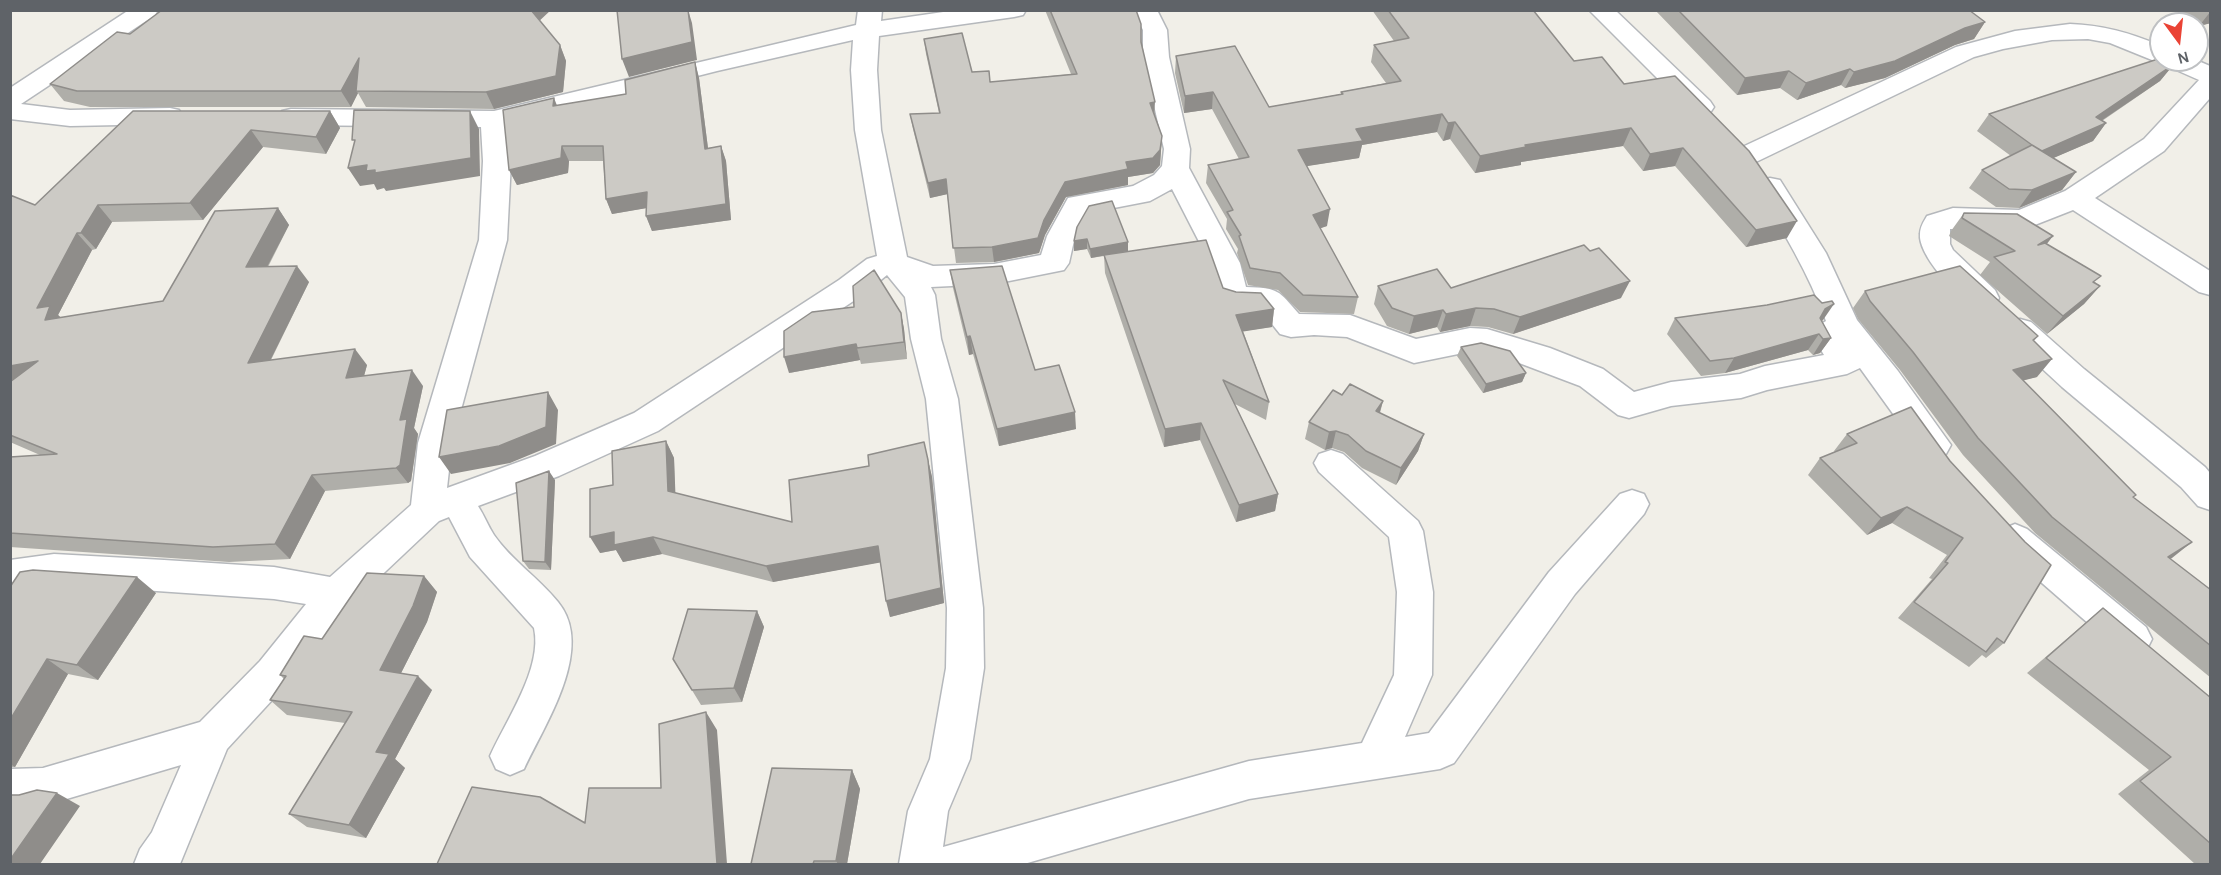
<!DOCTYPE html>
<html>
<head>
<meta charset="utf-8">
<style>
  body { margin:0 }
  #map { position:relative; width:2221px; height:875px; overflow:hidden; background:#f1efe8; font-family:Karla,sans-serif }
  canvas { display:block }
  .frame { position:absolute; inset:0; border:12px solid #5f6368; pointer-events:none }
  .north { position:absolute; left:2149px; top:12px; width:60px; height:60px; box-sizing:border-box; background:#fff; border:2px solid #bfc1c3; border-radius:50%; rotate:165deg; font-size:16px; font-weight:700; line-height:24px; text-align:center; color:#5f6368 }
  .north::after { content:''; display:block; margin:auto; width:21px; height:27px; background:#ea4335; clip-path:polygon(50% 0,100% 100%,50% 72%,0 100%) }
</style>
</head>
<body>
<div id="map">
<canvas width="2221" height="875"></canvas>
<div class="frame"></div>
<div class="north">N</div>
</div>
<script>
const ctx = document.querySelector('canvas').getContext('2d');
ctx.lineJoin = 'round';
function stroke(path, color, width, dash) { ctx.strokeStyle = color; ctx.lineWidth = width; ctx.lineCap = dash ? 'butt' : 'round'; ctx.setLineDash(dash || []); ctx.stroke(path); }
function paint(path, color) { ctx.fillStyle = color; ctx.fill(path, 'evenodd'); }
const minor = new Path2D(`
  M 129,10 L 158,10 L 155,15 L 21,104 L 70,110 L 170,108 L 179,110 L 183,116 L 179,122 L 170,124 L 70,126 L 10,119 L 10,88 Z
  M 858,10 L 882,10 L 881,21 L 957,10 L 1026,10 L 1023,15 L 1014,17 L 879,36 L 877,70 L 881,130 L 907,257 L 933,266 L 994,264 L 1041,255 L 1047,236 L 1068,198 L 1133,186 L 1154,175 L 1162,166 L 1164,149 L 1143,57 L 1143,30 L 1133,10 L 1157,10 L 1167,30 L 1169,57 L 1190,149 L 1189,168 L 1240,263 L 1246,287 C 1279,288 1278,290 1299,314 L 1350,315 L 1416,339 L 1470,328 L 1487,329 L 1550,348 L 1603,369 L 1634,392 L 1671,382 L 1740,374 L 1765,366 L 1824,355 L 1812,335 L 1816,327 L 1826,321 C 1808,272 1783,231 1756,187 L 1760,180 L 1770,178 L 1780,180 L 1826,253 L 1857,320 L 1898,371 L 1951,445 L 1946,454 L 1934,458 L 1922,454 L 1860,368 L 1847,374 L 1767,390 L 1741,398 L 1671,406 L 1629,418 L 1618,415 L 1580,386 L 1498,355 L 1478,350 L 1414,363 L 1347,337 L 1314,335 L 1291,337 L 1280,334 L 1260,309 L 1234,308 L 1223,305 L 1219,297 L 1210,263 L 1172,189 L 1150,201 L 1088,213 L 1075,236 L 1069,263 L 1064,270 L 994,284 L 931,287 L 935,295 L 941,339 L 958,399 L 983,608 L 984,668 L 970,759 L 948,811 L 943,847 L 1249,761 L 1362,743 L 1394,675 L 1397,592 L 1389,537 L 1319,472 L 1314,463 L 1319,454 L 1331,450 L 1343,454 L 1418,521 L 1423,531 L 1433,592 L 1432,675 L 1405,737 L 1429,733 L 1549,572 L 1620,494 L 1632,490 L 1644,494 L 1649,504 L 1644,514 L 1575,594 L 1454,763 L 1440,769 L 1249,799 L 1024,864 L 899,864 L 908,811 L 930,759 L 946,668 L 947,608 L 926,399 L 911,339 L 905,297 L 887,275 L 861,296 L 658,431 L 559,476 L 478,506 C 484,515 488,526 494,535 C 511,560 539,578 558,602 C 596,648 545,724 524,769 L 510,775 L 496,769 L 490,756 C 506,720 543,668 534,628 L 470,557 L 449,517 L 439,521 L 350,605 L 286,685 L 227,749 L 180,864 L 134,864 L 140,849 L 152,832 L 181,765 L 43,806 L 10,807 L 10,769 L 43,768 L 200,722 L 260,661 L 306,604 L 274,599 L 54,584 L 10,590 L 10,560 L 54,554 L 164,560 L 274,567 L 330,577 L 411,505 L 418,443 L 479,240 L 483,161 L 481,127 L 291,125 L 282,123 L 278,117 L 282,111 L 291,109 L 494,111 L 856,25 ZM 853,40 L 851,70 L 855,130 L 877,256 L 867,259 L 839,280 L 634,413 L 535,456 L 447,488 L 452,443 L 507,240 L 511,161 L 508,124 L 717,71 Z
  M 1589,10 L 1615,10 L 1710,101 L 1714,107 L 1710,113 L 1701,115 L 1692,113 Z
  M 2070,24 C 2103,25 2131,33 2161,46 L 2161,60 L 2196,60 L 2210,66 L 2210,98 L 2164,151 L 2095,198 L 2210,271 L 2210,295 L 2199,292 L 2073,210 L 2022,230 L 1950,229 L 1950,244 L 1953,250 L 1995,290 L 1999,298 L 1995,306 C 1988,308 1983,309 1976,307 C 1958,299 1918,255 1920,234 C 1920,227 1924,221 1927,216 L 1953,208 L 2019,210 L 2065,191 L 2144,139 L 2199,80 L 2165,65 L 2163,62 L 2152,60 L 2110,43 L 2088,39 L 2052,40 L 2003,49 L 1974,57 L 1758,161 L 1748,164 L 1738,161 L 1734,155 L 1738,149 L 1956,47 L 2015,31 Z
  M 2020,319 L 2031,322 L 2084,369 L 2205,467 L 2210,473 L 2210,510 L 2198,506 L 2181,487 L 2062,387 L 2009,338 L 2005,330 L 2009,322 Z
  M 2015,524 L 2027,529 L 2146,627 L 2152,639 L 2146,651 L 2133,656 L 2120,651 L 2003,549 L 1997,539 L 2003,529 Z`);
stroke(minor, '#b5b8bc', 3);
paint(minor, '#fff');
paint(new Path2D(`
  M 1045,10 L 1136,10 L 1155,115 L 1162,136 L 1160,165 L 1153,173 L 1128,177 L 1128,185 L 1066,197 L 1045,235 L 1039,253 L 994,262 L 956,263 L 947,194 L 930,198 L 913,129 L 910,114 L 939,113 L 926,54 L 924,39 L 972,72 L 990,82 L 1071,74 Z
  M 1372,10 L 1533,10 L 1574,61 L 1624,84 L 1787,238 L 1746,247 L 1675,166 L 1643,171 L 1623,146 L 1521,162 L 1521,165 L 1475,173 L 1450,139 L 1443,141 L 1437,132 L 1362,145 L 1359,158 L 1306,166 L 1327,226 L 1320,228 L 1358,297 L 1354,314 L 1300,312 L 1278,290 L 1248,285 L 1237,253 L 1238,249 L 1226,229 L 1227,219 L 1206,183 L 1208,165 L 1239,159 L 1212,109 L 1184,113 L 1175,73 L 1176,56 L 1269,107 L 1341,94 L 1341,92 L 1386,83 L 1371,62 L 1374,45 L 1394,41 Z
  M 1655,10 L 1969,10 L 1985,22 L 1974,39 L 1955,45 L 1885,78 L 1845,88 L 1841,85 L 1797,100 L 1780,88 L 1737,95 Z
  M 2175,10 L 2211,10 L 2211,23 L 2199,26 Z
  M 540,21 L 560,45 L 566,61 L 563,92 L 494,109 L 366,107 L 358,93 L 351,107 L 90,107 L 64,101 L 50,84 L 130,34 Z
  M 695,62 L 699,78 L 708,148 L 721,146 L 726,161 L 731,220 L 652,231 L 646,216 L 646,208 L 612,214 L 606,199 L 603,161 L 569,161 L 568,173 L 517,185 L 509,170 L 557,106 L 626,94 Z
  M 2174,64 L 2160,81 L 2102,121 L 2106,123 L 2093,141 L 2053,158 L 2076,172 L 2062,190 L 2019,208 L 1996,207 L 1969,188 L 1982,170 L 2011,156 L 1977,131 L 1989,114 Z
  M 133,111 L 330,111 L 340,128 L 326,154 L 263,147 L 203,220 L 112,222 L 96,249 L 92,250 L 58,315 L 61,318 L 163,301 L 278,208 L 289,225 L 268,267 L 309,282 L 271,360 L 367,365 L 364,376 L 423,386 L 414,428 L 418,434 L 411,481 L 408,483 L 325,491 L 290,559 L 229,562 L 10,547 L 10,457 L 40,455 L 10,442 L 10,195 L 35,205 Z
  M 1964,213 L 2046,244 L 2100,286 L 2084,304 L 2047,334 L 1980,275 L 1990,262 L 1949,236 L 1951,231 Z
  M 1077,227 L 1128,251 L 1274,309 L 1272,327 L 1243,331 L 1269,402 L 1266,420 L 1235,404 L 1278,494 L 1275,511 L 1236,522 L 1200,440 L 1164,447 L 1105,273 L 1104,256 L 1091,258 L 1087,249 L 1074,251 Z
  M 950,270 L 1035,370 L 1076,429 L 999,446 L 973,354 L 969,355 L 953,288 Z
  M 1378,286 L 1451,288 L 1621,298 L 1513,334 L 1488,327 L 1470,326 L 1440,332 L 1437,327 L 1409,334 L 1387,326 L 1374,304 Z
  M 1865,291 L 2038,336 L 2034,341 L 2037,377 L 2023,380 L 2134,497 L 2170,559 L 2211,590 L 2211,678 L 2035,533 L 1963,455 L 1900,370 L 1858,319 L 1853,308 Z
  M 901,313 L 904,329 L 907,359 L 861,364 L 860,360 L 789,373 Z
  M 1675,318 L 1823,320 L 1822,321 L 1831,338 L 1820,353 L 1813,355 L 1808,350 L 1725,373 L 1701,376 L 1667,334 Z
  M 1461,347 L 1526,373 L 1522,382 L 1483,393 L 1457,356 Z
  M 1342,395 L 1383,401 L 1380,413 L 1424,434 L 1418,451 L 1396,485 L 1362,468 L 1344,452 L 1332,448 L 1325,450 L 1305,439 L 1309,422 Z
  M 1911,407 L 2004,643 L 1986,658 L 1982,655 L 1969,667 L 1898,618 L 1932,579 L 1929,578 L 1947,555 L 1892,523 L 1867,535 L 1808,475 L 1820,458 L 1835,452 L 1834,451 L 1847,434 Z
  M 666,441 L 674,458 L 675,493 L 792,522 L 928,460 L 932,477 L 944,603 L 890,617 L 880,562 L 773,582 L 662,554 L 623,562 L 616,550 L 600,553 L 613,485 Z
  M 555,480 L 551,570 L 529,569 L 523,561 Z
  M 424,576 L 437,592 L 427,622 L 401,673 L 432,690 L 395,759 L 405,768 L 366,838 L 307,827 L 289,814 L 345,723 L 287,715 L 270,700 L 284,679 L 280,675 L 322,639 Z
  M 10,587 L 156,593 L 98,680 L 68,674 L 15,767 L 10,767 Z
  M 2103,608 L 2211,698 L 2211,864 L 2195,864 L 2118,794 L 2149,770 L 2027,673 L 2084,624 Z
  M 757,611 L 764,627 L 742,702 L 701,705 L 673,659 Z
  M 852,770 L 860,789 L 847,864 L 751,864 Z`), '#afaea9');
paint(new Path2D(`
  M 530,10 L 551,10 L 536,24 Z
  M 688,10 L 692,23 L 697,60 L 629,77 L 622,59 Z
  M 2211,11 L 2211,23 L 2199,26 Z
  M 1985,22 L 1974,39 L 1955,45 L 1885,78 L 1845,88 L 1854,72 L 1965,28 Z
  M 560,45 L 566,61 L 563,92 L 494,109 L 486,92 Z
  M 359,58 L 356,91 L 358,93 L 351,107 L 341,91 Z
  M 695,62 L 699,78 L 710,164 L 705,149 Z
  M 2174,64 L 2160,81 L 2083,133 L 2106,123 L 2093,141 L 2028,169 L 2041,151 L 2096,117 Z
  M 1850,69 L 1841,85 L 1797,100 L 1806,83 Z
  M 1789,71 L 1780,88 L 1737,95 L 1745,78 Z
  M 1213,92 L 1212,109 L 1184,113 L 1185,96 Z
  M 554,98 L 560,113 L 553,106 Z
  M 1155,102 L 1154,117 L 1150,103 Z
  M 330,111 L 340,128 L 326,154 L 316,137 Z
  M 470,111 L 479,129 L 480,176 L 386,191 L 384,188 L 377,190 L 374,184 L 360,186 L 348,168 L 367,165 Z
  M 1442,114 L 1437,132 L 1362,145 L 1359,158 L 1295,168 L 1298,150 L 1356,129 Z
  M 1455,122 L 1450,139 L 1443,141 L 1448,123 Z
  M 1631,128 L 1623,146 L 1521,162 L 1521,165 L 1475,173 L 1480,156 L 1525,145 Z
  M 251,130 L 263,147 L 203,220 L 190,203 Z
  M 1162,136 L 1160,165 L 1153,173 L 1128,177 L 1128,185 L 1066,197 L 1045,235 L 1039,253 L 994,262 L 992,247 L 1044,220 L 1065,182 L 1126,162 Z
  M 562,146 L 569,161 L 568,173 L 517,185 L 509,170 Z
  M 721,146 L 726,161 L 731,220 L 652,231 L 646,216 Z
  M 1683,148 L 1675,166 L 1643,171 L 1650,154 Z
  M 2076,172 L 2062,190 L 2019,208 L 2032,190 Z
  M 946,179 L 948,194 L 930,198 L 928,183 Z
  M 647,192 L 653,207 L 612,214 L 606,199 Z
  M 98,205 L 112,222 L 96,249 L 81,233 Z
  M 278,208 L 289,225 L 258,284 L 246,267 Z
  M 1330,209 L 1327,226 L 1310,232 L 1313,215 Z
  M 1797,221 L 1787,238 L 1746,247 L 1756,230 Z
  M 77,233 L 92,250 L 58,315 L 66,322 L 45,320 L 37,308 Z
  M 2053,236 L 2039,254 L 2038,245 Z
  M 1087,239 L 1087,249 L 1074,251 L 1074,241 Z
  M 1128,242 L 1128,251 L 1091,258 L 1090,249 Z
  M 297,266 L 309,282 L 261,379 L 248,363 Z
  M 1630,281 L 1621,298 L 1513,334 L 1520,317 Z
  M 2100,286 L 2084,304 L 2047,334 L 2063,316 Z
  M 1834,304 L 1823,320 L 1815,325 L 1825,309 Z
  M 1476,308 L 1470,326 L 1440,332 L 1446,314 Z
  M 1274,309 L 1272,327 L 1234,333 L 1236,315 Z
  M 1443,310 L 1437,327 L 1409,334 L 1414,316 Z
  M 901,313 L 904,329 L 907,359 L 904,342 Z
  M 1819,334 L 1808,350 L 1725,373 L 1734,358 Z
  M 970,336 L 973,354 L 969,355 L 967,337 Z
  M 1831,338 L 1820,353 L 1813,355 L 1823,339 Z
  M 856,344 L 860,360 L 789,373 L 784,357 Z
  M 355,349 L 367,365 L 359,394 L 346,378 Z
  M 2052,359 L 2037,377 L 1998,387 L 2013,370 Z
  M 38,361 L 10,386 L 10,366 Z
  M 412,370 L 423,386 L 414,428 L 418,434 L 411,481 L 408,483 L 396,468 L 400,420 Z
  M 1526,373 L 1522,382 L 1483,393 L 1486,384 Z
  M 548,392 L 558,410 L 556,444 L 510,463 L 451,474 L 439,457 Z
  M 1383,401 L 1378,418 L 1376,411 Z
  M 1075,412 L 1076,429 L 999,446 L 997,429 Z
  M 1201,423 L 1200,440 L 1164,447 L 1165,429 Z
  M 1336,431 L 1332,448 L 1325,450 L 1329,432 Z
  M 1424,434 L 1418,451 L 1396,485 L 1401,468 Z
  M 666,441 L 674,458 L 676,508 L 668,491 Z
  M 928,460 L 932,477 L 944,603 L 890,617 L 886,601 Z
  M 549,471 L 555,480 L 551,570 L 545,562 Z
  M 312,475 L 325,491 L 290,559 L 275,544 Z
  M 1278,494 L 1275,511 L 1236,522 L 1239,505 Z
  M 1907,507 L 1892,523 L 1867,535 L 1881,518 Z
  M 614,532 L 653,537 L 662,554 L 623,562 L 616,550 L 600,553 L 590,537 Z
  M 2192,542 L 2172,558 L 2148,573 L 2168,557 Z
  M 878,546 L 883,562 L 773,582 L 766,566 Z
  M 424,576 L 437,592 L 427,622 L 395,685 L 380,670 Z
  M 137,577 L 156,593 L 98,680 L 77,665 Z
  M 757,611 L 764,627 L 742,702 L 734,688 Z
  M 47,659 L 68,674 L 15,767 L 10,764 L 10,720 Z
  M 418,676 L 432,690 L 395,759 L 405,768 L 366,838 L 349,825 L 376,752 Z
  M 706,712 L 717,730 L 727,864 L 717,864 Z
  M 852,770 L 860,789 L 847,864 L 838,864 L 836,861 Z
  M 57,793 L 80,806 L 40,864 L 10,864 L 10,860 Z`), '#8f8d8a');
const building = new Path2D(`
  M 162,10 L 531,10 L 560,45 L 556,76 L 486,92 L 356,91 L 359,58 L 341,91 L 77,91 L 50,84 L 117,32 L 130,34 Z
  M 617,10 L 688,10 L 692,42 L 622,59 Z
  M 1050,10 L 1136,10 L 1141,24 L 1141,42 L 1155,102 L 1150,103 L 1162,136 L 1160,150 L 1153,158 L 1126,162 L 1128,169 L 1065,182 L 1044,220 L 1038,238 L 992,247 L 953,248 L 946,179 L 928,183 L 910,114 L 940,113 L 924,39 L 962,33 L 972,72 L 989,71 L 990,82 L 1077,74 Z
  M 1388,10 L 1533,10 L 1574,61 L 1602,57 L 1624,84 L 1675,76 L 1749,151 L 1797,221 L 1756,230 L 1683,148 L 1650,154 L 1631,128 L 1525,145 L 1526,147 L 1480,156 L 1455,122 L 1448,123 L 1442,114 L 1356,129 L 1363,141 L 1298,150 L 1330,209 L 1313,215 L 1358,297 L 1303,295 L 1280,273 L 1250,268 L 1239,236 L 1241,235 L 1227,212 L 1233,210 L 1208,165 L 1249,157 L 1213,92 L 1185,96 L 1176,56 L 1235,46 L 1269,107 L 1343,94 L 1341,92 L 1401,81 L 1374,45 L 1409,38 Z
  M 1678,10 L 1969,10 L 1985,22 L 1965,28 L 1895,61 L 1854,72 L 1850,69 L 1806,83 L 1789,71 L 1745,78 Z
  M 2161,58 L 2161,60 L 2172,60 L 2174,64 L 2096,117 L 2106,123 L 2042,151 L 2032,145 L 1989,114 Z
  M 695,62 L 705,149 L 721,146 L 726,204 L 646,216 L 647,192 L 606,199 L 603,146 L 562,146 L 561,158 L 509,170 L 503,110 L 554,98 L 553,106 L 626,94 L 625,80 Z
  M 354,110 L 470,111 L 471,158 L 375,173 L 375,170 L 366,171 L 367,165 L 348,168 L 355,140 L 352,140 Z
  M 133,111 L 330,111 L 316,137 L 251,130 L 190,203 L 98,205 L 81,233 L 77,233 L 37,308 L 50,306 L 45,320 L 163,301 L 215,211 L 278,208 L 246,267 L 297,266 L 248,363 L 355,349 L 346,378 L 412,370 L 400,420 L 407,419 L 400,465 L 396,468 L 312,475 L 275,544 L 213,547 L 10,533 L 10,457 L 57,454 L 10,435 L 10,382 L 38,361 L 10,366 L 10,195 L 35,205 Z
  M 2032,145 L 2076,172 L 2032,190 L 2009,189 L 1982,170 Z
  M 1112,201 L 1128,242 L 1090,249 L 1087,239 L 1074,241 L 1077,227 L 1089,206 Z
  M 1964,213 L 2017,214 L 2053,236 L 2038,245 L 2045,243 L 2101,276 L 2093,282 L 2100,286 L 2063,316 L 1994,257 L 2015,251 L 1962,218 Z
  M 1206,240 L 1223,288 L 1236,292 L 1261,293 L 1274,309 L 1236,315 L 1269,402 L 1223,380 L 1278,494 L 1239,505 L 1201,423 L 1165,429 L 1104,255 Z
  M 1584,245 L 1590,251 L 1599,248 L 1630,281 L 1520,317 L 1494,309 L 1476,308 L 1446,314 L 1443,310 L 1414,316 L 1392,308 L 1378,286 L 1437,269 L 1451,288 Z
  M 1002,266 L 1035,370 L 1059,365 L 1075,412 L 997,429 L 970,336 L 967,337 L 950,270 Z
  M 1960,266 L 2038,336 L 2033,340 L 2052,359 L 2013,370 L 2136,495 L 2133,497 L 2192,542 L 2168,557 L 2211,590 L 2211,646 L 2052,517 L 1978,438 L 1913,352 L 1870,301 L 1865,291 Z
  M 874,270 L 901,313 L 904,342 L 857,348 L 856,344 L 784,357 L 784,331 L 812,312 L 854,307 L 853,286 Z
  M 1814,295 L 1822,303 L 1832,301 L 1834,304 L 1825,309 L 1820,318 L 1831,338 L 1823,339 L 1819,334 L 1734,358 L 1710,361 L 1675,318 L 1767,305 Z
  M 1481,343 L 1510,351 L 1526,373 L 1486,384 L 1461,347 Z
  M 1350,384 L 1383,401 L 1376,411 L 1424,434 L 1401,468 L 1366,451 L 1348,435 L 1336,431 L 1329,432 L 1309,422 L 1333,390 L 1342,395 Z
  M 548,392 L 546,427 L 499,446 L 439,457 L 447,410 Z
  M 1911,407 L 1950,461 L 2025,542 L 2051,565 L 2004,643 L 1997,638 L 1986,652 L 1914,602 L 1948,563 L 1945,562 L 1963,538 L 1907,507 L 1881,518 L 1820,458 L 1857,443 L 1847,434 Z
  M 666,441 L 668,491 L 792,522 L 789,480 L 869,466 L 868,455 L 924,442 L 928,460 L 941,588 L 886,601 L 878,546 L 766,566 L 653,537 L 614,545 L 614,532 L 590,537 L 590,489 L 613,485 L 612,451 Z
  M 549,471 L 545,562 L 523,561 L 516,483 Z
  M 33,570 L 137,577 L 77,665 L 47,659 L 10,720 L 10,587 L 20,572 Z
  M 367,573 L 424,576 L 413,606 L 380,670 L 418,676 L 376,752 L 389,754 L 349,825 L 289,814 L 352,712 L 270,700 L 286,676 L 280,675 L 304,636 L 322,639 Z
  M 2103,608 L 2211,698 L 2211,844 L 2140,781 L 2171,757 L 2046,658 Z
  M 688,609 L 757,611 L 734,688 L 692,690 L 673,659 Z
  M 706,712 L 717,864 L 437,864 L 472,787 L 540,797 L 585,823 L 589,788 L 661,788 L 659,724 Z
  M 772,768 L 852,770 L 836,861 L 814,861 L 813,864 L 751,864 Z
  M 37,790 L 57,793 L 10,860 L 10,795 L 19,795 Z`);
paint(building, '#cccac5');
stroke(building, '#8f8d8a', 1.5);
</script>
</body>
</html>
